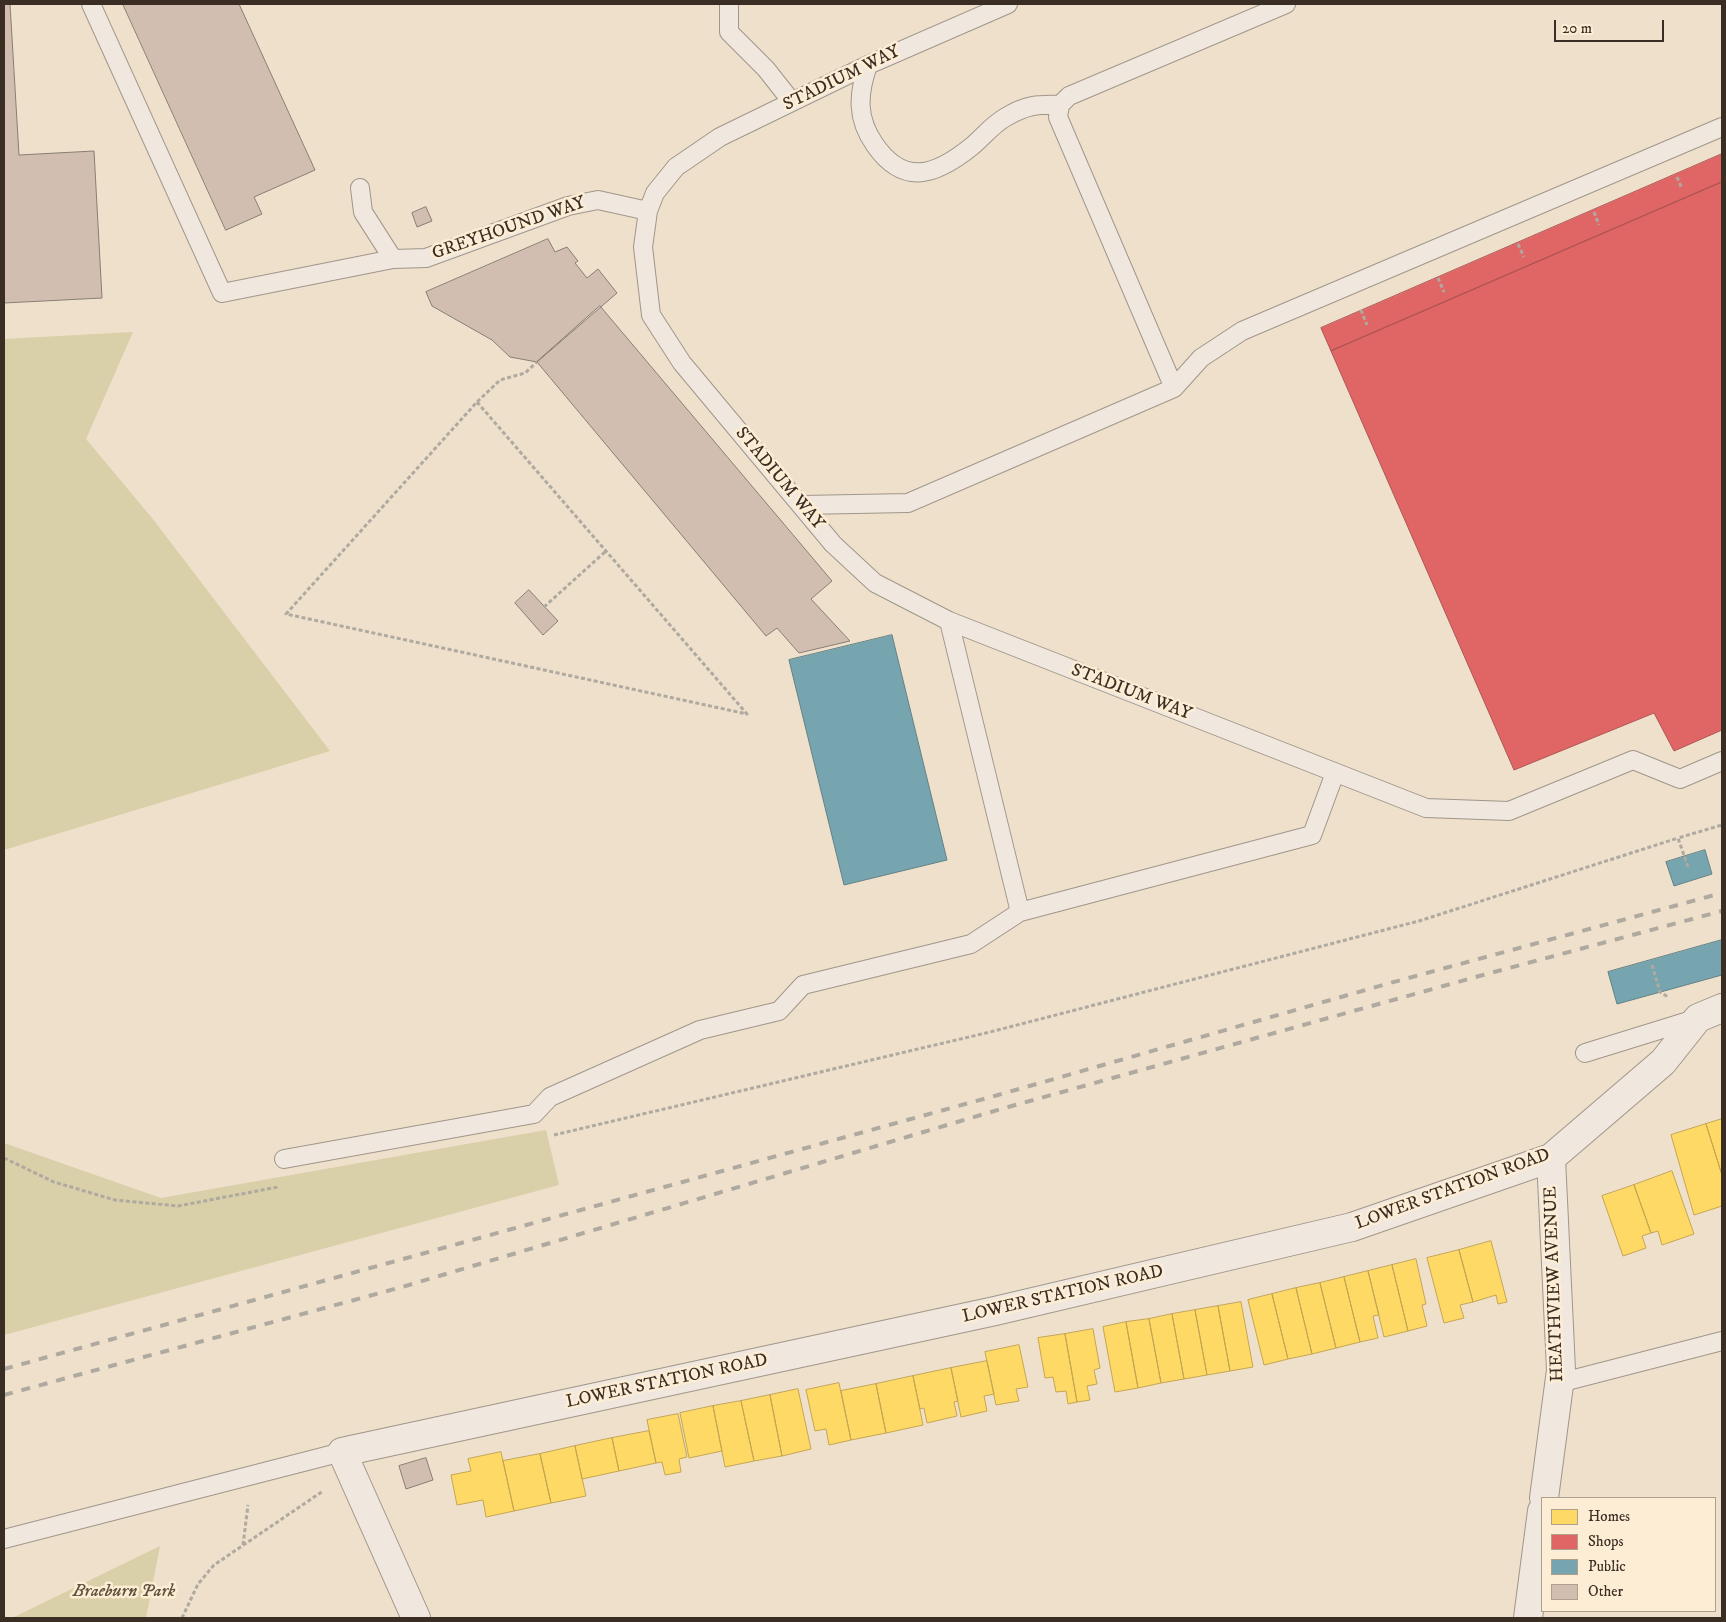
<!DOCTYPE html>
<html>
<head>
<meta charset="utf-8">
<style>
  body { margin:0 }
  #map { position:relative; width:1726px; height:1622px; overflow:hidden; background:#eee0cb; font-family:"IM FELL DW Pica",serif }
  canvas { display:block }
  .frame { position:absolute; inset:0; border:5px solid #392d24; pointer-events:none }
  .legend { position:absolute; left:1541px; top:1497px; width:175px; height:115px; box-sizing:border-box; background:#fdedd4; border:1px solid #afa08e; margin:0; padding:6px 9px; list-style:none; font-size:15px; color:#392d24 }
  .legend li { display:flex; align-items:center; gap:10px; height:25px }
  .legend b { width:25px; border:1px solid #afa08e }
  .scale { position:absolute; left:1554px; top:20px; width:110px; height:22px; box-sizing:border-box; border:2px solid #392d24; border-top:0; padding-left:6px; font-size:15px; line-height:18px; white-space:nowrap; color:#392d24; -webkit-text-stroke:4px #fdedd4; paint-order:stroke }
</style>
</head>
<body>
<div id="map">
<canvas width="1726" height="1622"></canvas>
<div class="frame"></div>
<ul class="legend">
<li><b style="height:14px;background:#ffd966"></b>Homes</li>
<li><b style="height:14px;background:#e06666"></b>Shops</li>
<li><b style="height:14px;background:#76a5af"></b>Public</li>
<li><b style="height:14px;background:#d2beb0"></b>Other</li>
</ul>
<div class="scale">20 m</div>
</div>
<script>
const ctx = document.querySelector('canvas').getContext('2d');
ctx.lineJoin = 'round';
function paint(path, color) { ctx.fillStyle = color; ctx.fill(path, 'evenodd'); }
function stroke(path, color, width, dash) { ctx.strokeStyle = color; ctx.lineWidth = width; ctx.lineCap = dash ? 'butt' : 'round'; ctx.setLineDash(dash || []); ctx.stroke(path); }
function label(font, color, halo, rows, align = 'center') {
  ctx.font = font + ' "IM FELL DW Pica",serif'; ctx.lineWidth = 5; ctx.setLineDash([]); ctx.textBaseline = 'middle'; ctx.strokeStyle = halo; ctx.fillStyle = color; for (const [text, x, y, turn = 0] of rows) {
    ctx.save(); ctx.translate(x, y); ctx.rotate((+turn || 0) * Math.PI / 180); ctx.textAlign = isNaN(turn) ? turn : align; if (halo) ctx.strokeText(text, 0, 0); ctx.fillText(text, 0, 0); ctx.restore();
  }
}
paint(new Path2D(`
  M 133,332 L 86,439 L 152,518 L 330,751 L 4,850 L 4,339 Z
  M 546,1130 L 559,1185 L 4,1335 L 4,1143 L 161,1198 Z
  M 160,1546 L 146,1618 L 12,1618 Z`), '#d9cfa8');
const homes = new Path2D(`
  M 1722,1119 L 1722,1175 L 1706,1124 Z
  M 1706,1124 L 1722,1175 L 1722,1206 L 1694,1215 L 1671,1135 Z
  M 1672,1171 L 1694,1234 L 1662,1245 L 1658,1231 L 1651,1233 L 1634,1185 Z
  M 1634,1185 L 1651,1233 L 1642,1236 L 1646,1248 L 1623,1256 L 1602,1196 Z
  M 1491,1241 L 1507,1302 L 1498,1304 L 1496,1295 L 1473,1302 L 1459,1250 Z
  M 1459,1250 L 1473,1302 L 1460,1305 L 1464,1318 L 1444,1323 L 1427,1258 Z
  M 1416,1259 L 1426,1304 L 1422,1305 L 1427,1326 L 1408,1331 L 1392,1265 Z
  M 1392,1265 L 1408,1331 L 1384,1337 L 1368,1271 Z
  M 1368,1271 L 1379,1315 L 1373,1316 L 1378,1338 L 1360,1342 L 1344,1277 Z
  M 1344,1277 L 1360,1342 L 1336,1348 L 1320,1283 Z
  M 1320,1283 L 1336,1348 L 1312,1354 L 1296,1288 Z
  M 1296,1288 L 1312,1354 L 1288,1359 L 1272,1294 Z
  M 1272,1294 L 1288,1359 L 1264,1365 L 1248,1300 Z
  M 1241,1302 L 1253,1367 L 1230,1371 L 1218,1306 Z
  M 1218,1306 L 1230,1371 L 1207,1375 L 1195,1310 Z
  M 1195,1310 L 1207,1375 L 1184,1379 L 1172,1314 Z
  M 1172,1314 L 1184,1379 L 1161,1383 L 1149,1319 Z
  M 1149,1319 L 1161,1383 L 1138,1388 L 1126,1322 Z
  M 1126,1322 L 1138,1388 L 1115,1392 L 1103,1327 Z
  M 1093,1329 L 1100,1368 L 1094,1370 L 1097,1384 L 1087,1386 L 1090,1400 L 1077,1402 L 1065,1334 Z
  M 1065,1334 L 1077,1402 L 1068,1404 L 1066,1391 L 1056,1392 L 1053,1377 L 1045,1378 L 1038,1338 Z
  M 1019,1345 L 1028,1387 L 1016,1389 L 1019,1401 L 996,1405 L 985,1352 Z
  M 987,1361 L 994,1394 L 984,1396 L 987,1411 L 961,1417 L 951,1368 Z
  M 951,1368 L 958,1401 L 954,1402 L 957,1416 L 927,1423 L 924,1408 L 920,1409 L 913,1376 Z
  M 913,1376 L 923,1425 L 886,1433 L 876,1384 Z
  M 839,1383 L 851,1440 L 829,1445 L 826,1429 L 815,1431 L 806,1390 Z
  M 876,1384 L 886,1433 L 851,1440 L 841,1391 Z
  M 798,1389 L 811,1449 L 782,1456 L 770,1395 Z
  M 770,1395 L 782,1456 L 754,1461 L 741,1401 Z
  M 741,1401 L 754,1461 L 725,1467 L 713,1406 Z
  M 713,1406 L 722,1451 L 689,1458 L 680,1413 Z
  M 678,1414 L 687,1457 L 679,1459 L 681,1472 L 665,1475 L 662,1462 L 656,1463 L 647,1420 Z
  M 649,1431 L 656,1463 L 619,1471 L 612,1438 Z
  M 612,1438 L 619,1471 L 582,1479 L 575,1446 Z
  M 575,1446 L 586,1496 L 551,1503 L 540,1454 Z
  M 501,1452 L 514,1511 L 486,1517 L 483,1500 L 457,1505 L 451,1475 L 471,1471 L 468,1459 Z
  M 540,1454 L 551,1503 L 514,1511 L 503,1461 Z`);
paint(homes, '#ffd966');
stroke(homes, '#c4a552', 1);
const shops = new Path2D(`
  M 1722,154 L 1722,182 L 1331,351 L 1321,328 Z
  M 1722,182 L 1722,730 L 1674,751 L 1654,713 L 1514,770 L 1331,351 Z`);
paint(shops, '#e06666');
stroke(shops, '#ae5552', 1);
const public = new Path2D(`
  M 892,635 L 947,860 L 844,885 L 789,660 Z
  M 1705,850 L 1712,874 L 1674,886 L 1666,862 Z
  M 1722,940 L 1722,975 L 1617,1004 L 1608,972 Z`);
paint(public, '#76a5af');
stroke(public, '#648185', 1);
const building = new Path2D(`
  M 4,4 L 10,4 L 19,155 L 94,151 L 102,298 L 4,303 Z
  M 123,4 L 239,4 L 315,170 L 254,197 L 262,214 L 226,230 Z
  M 426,207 L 432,221 L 417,227 L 412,213 Z
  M 548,239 L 555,252 L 567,247 L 578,261 L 575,263 L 587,278 L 598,269 L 617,293 L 537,362 L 510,357 L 492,340 L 432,306 L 426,292 Z
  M 600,306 L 832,581 L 811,599 L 850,641 L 799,653 L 777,628 L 766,636 L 537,362 Z
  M 529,590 L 558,621 L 543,635 L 515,603 Z
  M 426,1458 L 433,1480 L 406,1489 L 399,1466 Z`);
paint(building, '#d2beb0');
stroke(building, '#877e73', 1);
const service = new Path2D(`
  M 91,4 L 222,293 L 393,259 L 426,258 L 568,206 L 598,200 L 648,211
  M 729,4 L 729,32 L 766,69 L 792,102
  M 1008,4 L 868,65 L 720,137 L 676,167 L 655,193 L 648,211 L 643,247 L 651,315 L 682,363 L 833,544 L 875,583 L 949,621 L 1426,808 L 1509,811 L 1633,760 L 1680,779 L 1722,761
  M 1286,4 L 1069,96 L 1060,105 L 1058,117 L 1174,388 L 1201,358 L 1242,331 L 1722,127
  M 868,65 C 858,94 856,118 875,145 C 904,187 936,175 971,147 C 983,137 993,124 1006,117 C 1026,105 1038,104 1060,105
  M 360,188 L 363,212 L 393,259
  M 802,505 L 908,503 L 1174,388
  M 949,621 L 1020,912
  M 1585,1053 L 1698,1018
  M 284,1159 L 534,1114 L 550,1097 L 700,1030 L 779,1011 L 803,985 L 971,944 L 1020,912 L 1312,835 L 1335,773
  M 1559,1383 L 1722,1341
  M 4,1539 L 342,1452`);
const minor = new Path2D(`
  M 1544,1498 L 1561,1370 L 1551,1158
  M 416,1618 L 342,1452 L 995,1311 L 1352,1227 L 1551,1158 L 1663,1062 L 1698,1018 L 1722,1008
  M 1528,1618 L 1542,1511`);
stroke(service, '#a0968a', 20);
stroke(minor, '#a0968a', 30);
stroke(new Path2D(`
  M 1677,177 L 1682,189
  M 1594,212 L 1599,225
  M 1518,244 L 1524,257
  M 1438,278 L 1444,292
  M 1361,310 L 1367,325
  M 477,402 L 747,714 L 286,614 L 477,402 L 500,380 L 525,373 L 537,362
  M 544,607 L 606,551
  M 1688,867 L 1678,838 L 1722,825
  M 1652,965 L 1660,992 L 1668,997
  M 554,1135 L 990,1032 L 1419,921 L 1678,838
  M 4,1158 L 54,1182 L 115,1200 L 178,1206 L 278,1187
  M 243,1545 L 248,1505
  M 182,1618 L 198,1584 L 214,1565 L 323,1491`), '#afa9a0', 3, [4, 2.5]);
stroke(service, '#f0e8de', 18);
stroke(minor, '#f0e8de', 28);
stroke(new Path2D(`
  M 4,1369 L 998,1095 L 1390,983 L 1722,893
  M 4,1395 L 402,1287 L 1001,1109 L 1483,975 L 1722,911`), '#afa9a0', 4, [9, 9]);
label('18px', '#392d24', '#fdedd4', [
  ["STADIUM WAY",842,79,-26],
  ["GREYHOUND WAY",509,229,-19],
  ["STADIUM WAY",779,479,50],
  ["STADIUM WAY",1131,693,21],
  ["LOWER STATION ROAD",1453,1190,-20],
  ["HEATHVIEW AVENUE",1555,1284,-92],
  ["LOWER STATION ROAD",1063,1295,-13],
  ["LOWER STATION ROAD",667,1382,-12]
]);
label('italic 18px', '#5c523e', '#fdedd4', [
  ["Braeburn Park",124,1592]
]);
</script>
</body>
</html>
